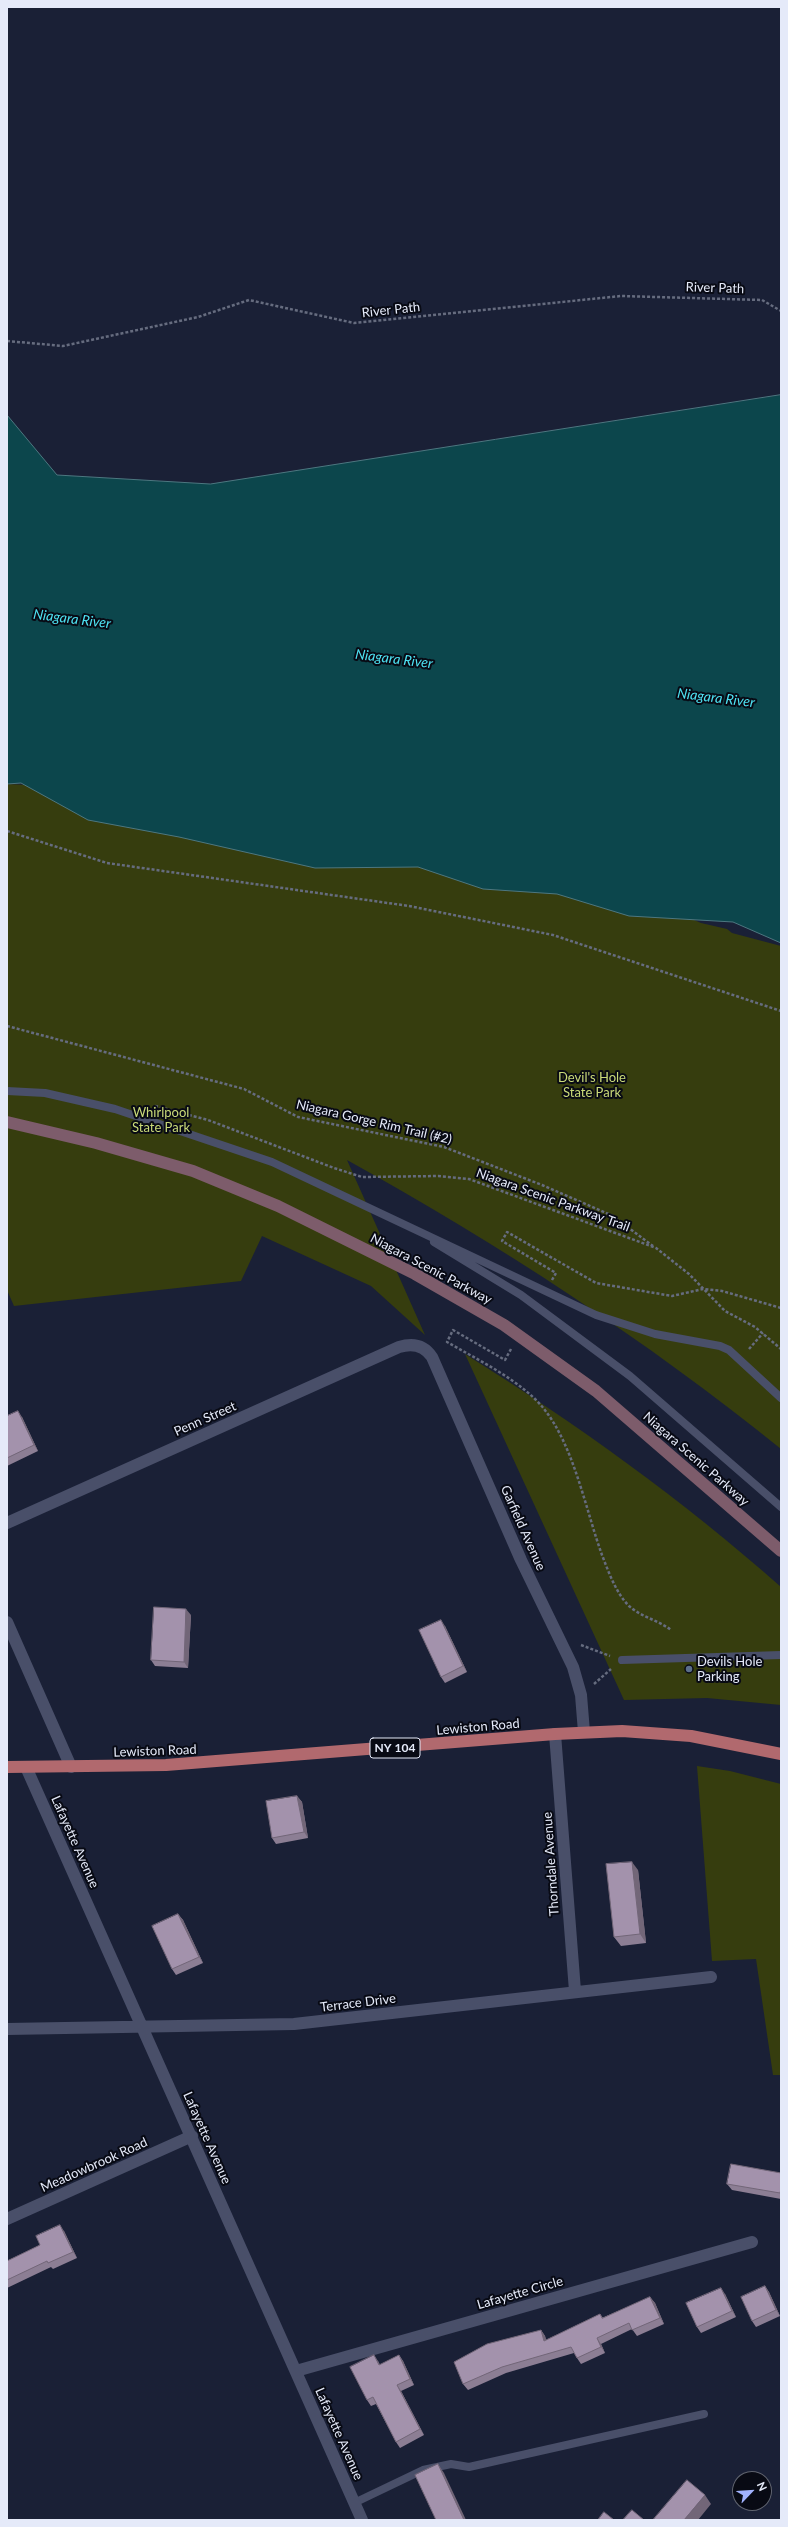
<!DOCTYPE html>
<html>
<head>
<meta charset="utf-8">
<style>
  body { margin:0 }
  #map { position:relative; width:788px; height:2527px; overflow:hidden; background:#1a2036; font-family:Lato,sans-serif }
  canvas { display:block }
  .frame { position:absolute; inset:0; border:8px solid #e5eaf9; pointer-events:none }
  .north { position:absolute; left:732px; top:2471px; width:40px; height:40px; box-sizing:border-box; background:#080a14; border:1px solid #606470; border-radius:50%; rotate:65deg; font-size:11px; font-weight:700; line-height:16px; text-align:center; color:#e5eaf9 }
  .north::after { content:''; display:block; margin:auto; width:14px; height:18px; background:#a1b2fd; clip-path:polygon(50% 0,100% 100%,50% 72%,0 100%) }
</style>
</head>
<body>
<div id="map">
<canvas width="788" height="2527"></canvas>
<div class="frame"></div>
<div class="north">N</div>
</div>
<script>
const ctx = document.querySelector('canvas').getContext('2d');
ctx.lineJoin = 'round';
function paint(path, color) { ctx.fillStyle = color; ctx.fill(path, 'evenodd'); }
function stroke(path, color, width, dash) { ctx.strokeStyle = color; ctx.lineWidth = width; ctx.lineCap = dash ? 'butt' : 'round'; ctx.setLineDash(dash || []); ctx.stroke(path); }
function label(font, color, halo, rows, align = 'center') {
  ctx.font = font + ' Lato,sans-serif'; ctx.lineWidth = 4; ctx.setLineDash([]); ctx.textBaseline = 'middle'; ctx.strokeStyle = halo; ctx.fillStyle = color; for (const [text, x, y, turn = 0] of rows) {
    ctx.save(); ctx.translate(x, y); ctx.rotate((+turn || 0) * Math.PI / 180); ctx.textAlign = isNaN(turn) ? turn : align; if (halo) ctx.strokeText(text, 0, 0); ctx.fillText(text, 0, 0); ctx.restore();
  }
}
paint(new Path2D(`
  M 7,784 L 50,786 L 674,911 L 701,923 L 727,929 L 732,933 L 781,946 L 781,1449 C 645,1339 500,1245 347,1160 L 425,1335 L 371,1286 L 262,1236 L 241,1281 L 14,1306 L 7,1290 Z
  M 465,1354 C 577,1424 683,1500 781,1587 L 781,1705 L 707,1698 L 624,1700 Z
  M 697,1766 L 730,1771 L 781,1784 L 781,2075 L 773,2075 L 756,1959 L 712,1961 Z`), '#363d0e');
const water = new Path2D(`
  M 781,395 L 781,943 L 733,922 L 629,916 L 557,894 L 483,889 L 418,867 L 315,868 L 179,837 L 88,820 L 21,783 L 7,784 L 7,415 L 57,475 L 210,484 Z`);
paint(water, '#0c464c');
stroke(water, '#4d7780', 1);
stroke(new Path2D(`
  M 7,341 L 63,346 L 198,317 L 249,300 L 354,323 L 621,296 L 762,300 L 781,311
  M 7,831 L 107,863 L 409,906 L 553,935 L 781,1011
  M 7,1026 L 244,1089 L 298,1117 L 444,1147 L 542,1185 L 613,1216 L 653,1246
  M 155,1106 L 208,1120 L 334,1168 L 362,1177 L 438,1176 L 469,1179 L 656,1248 L 689,1274 L 725,1311 L 755,1327 L 781,1349
  M 552,1280 L 556,1273 L 502,1241 L 507,1232 L 596,1283 L 672,1296 L 703,1289 L 722,1291 L 781,1308
  M 511,1349 L 505,1360 L 453,1330 L 447,1342 C 478,1360 522,1381 544,1409 C 574,1446 586,1511 602,1555 C 609,1573 616,1593 629,1606 C 641,1617 658,1620 671,1630
  M 749,1349 L 763,1333
  M 581,1645 L 610,1656
  M 594,1684 L 611,1669`), '#666c7f', 2.5, [3, 2]);
stroke(new Path2D(`
  M 7,1091 L 45,1093 L 115,1109 L 272,1162 L 596,1315 L 655,1334 L 720,1346 L 729,1350 L 781,1398
  M 434,1242 L 521,1295 L 630,1376 L 781,1507
  M 622,1660 L 781,1655
  M 354,2503 L 423,2470 L 451,2464 L 469,2467 L 704,2414`), '#494f69', 8);
stroke(new Path2D(`
  M 7,1523 L 399,1347 C 412,1343 424,1345 432,1357 L 521,1560 L 573,1667 L 581,1695 L 584,1732
  M 7,1622 L 71,1767
  M 555,1734 L 575,1991
  M 26,1767 L 362,2520
  M 7,2029 L 294,2024 L 711,1977
  M 7,2219 L 192,2136
  M 296,2371 L 752,2242`), '#494f69', 12);
stroke(new Path2D(`
  M 7,1122 L 96,1143 L 193,1171 L 278,1206 L 415,1274 L 504,1325 L 596,1391 L 781,1551`), '#7d5c6b', 12);
stroke(new Path2D(`
  M 7,1767 L 166,1765 L 555,1734 L 622,1731 L 691,1736 L 781,1754`), '#b1696e', 12);
paint(new Path2D(`
  M 7,1416 L 22,1417 L 38,1451 L 7,1466 Z
  M 191,1615 L 188,1668 L 155,1666 L 151,1660 Z
  M 445,1626 L 467,1672 L 445,1683 L 441,1677 Z
  M 297,1796 L 302,1802 L 308,1838 L 276,1844 L 272,1838 Z
  M 638,1870 L 646,1943 L 621,1946 L 614,1937 Z
  M 178,1914 L 183,1920 L 203,1963 L 176,1975 L 172,1969 Z
  M 781,2173 L 781,2199 L 732,2190 L 727,2184 Z
  M 64,2231 L 77,2258 L 53,2269 L 51,2267 L 7,2288 L 7,2261 L 40,2245 Z
  M 765,2286 L 769,2292 L 780,2316 L 756,2327 L 752,2321 Z
  M 725,2294 L 736,2317 L 701,2333 L 697,2327 Z
  M 650,2297 L 655,2303 L 664,2324 L 637,2336 L 632,2329 L 601,2344 L 605,2353 L 581,2364 L 577,2358 L 574,2353 L 506,2373 L 468,2390 L 463,2384 L 541,2330 L 545,2336 L 546,2340 L 600,2314 L 603,2318 Z
  M 399,2355 L 403,2361 L 414,2385 L 401,2391 L 424,2435 L 400,2448 L 396,2442 L 376,2404 L 371,2406 L 367,2400 L 378,2361 L 380,2365 Z`), '#8c7e94');
paint(new Path2D(`
  M 18,1411 L 22,1417 L 38,1451 L 34,1445 Z
  M 186,1609 L 191,1615 L 188,1668 L 184,1662 Z
  M 441,1620 L 445,1626 L 467,1672 L 463,1666 Z
  M 297,1796 L 302,1802 L 308,1838 L 304,1832 Z
  M 632,1862 L 638,1870 L 646,1943 L 640,1934 Z
  M 178,1914 L 183,1920 L 203,1963 L 199,1957 Z
  M 60,2225 L 64,2231 L 77,2258 L 73,2252 Z
  M 765,2286 L 769,2292 L 780,2316 L 776,2310 Z
  M 721,2288 L 725,2294 L 736,2317 L 732,2311 Z
  M 650,2297 L 655,2303 L 664,2324 L 660,2318 Z
  M 541,2330 L 545,2336 L 548,2347 L 544,2341 Z
  M 597,2338 L 601,2344 L 605,2353 L 601,2347 Z
  M 374,2355 L 378,2361 L 383,2371 L 379,2365 Z
  M 399,2355 L 403,2361 L 414,2385 L 410,2379 Z
  M 397,2385 L 401,2391 L 424,2435 L 420,2429 Z
  M 438,2464 L 444,2473 L 466,2520 L 464,2520 Z
  M 705,2495 L 711,2504 L 698,2520 L 684,2520 Z`), '#726678');
const building = new Path2D(`
  M 18,1411 L 34,1445 L 7,1458 L 7,1416 Z
  M 154,1607 L 186,1609 L 184,1662 L 151,1660 Z
  M 441,1620 L 463,1666 L 441,1677 L 419,1630 Z
  M 297,1796 L 304,1832 L 272,1838 L 266,1801 Z
  M 632,1862 L 640,1934 L 614,1937 L 606,1864 Z
  M 178,1914 L 199,1957 L 172,1969 L 152,1926 Z
  M 731,2164 L 781,2173 L 781,2189 L 780,2193 L 727,2184 Z
  M 60,2225 L 73,2252 L 48,2263 L 47,2261 L 7,2280 L 7,2261 L 40,2245 L 36,2236 Z
  M 765,2286 L 776,2310 L 752,2321 L 741,2297 Z
  M 721,2288 L 732,2311 L 697,2327 L 686,2303 Z
  M 650,2297 L 660,2318 L 632,2330 L 629,2323 L 597,2338 L 601,2347 L 577,2358 L 571,2347 L 502,2367 L 463,2384 L 454,2362 L 487,2344 L 541,2330 L 544,2341 L 600,2314 L 602,2318 Z
  M 374,2355 L 379,2365 L 399,2355 L 410,2379 L 397,2385 L 420,2429 L 396,2442 L 373,2397 L 367,2400 L 350,2367 Z
  M 438,2464 L 464,2520 L 436,2520 L 415,2475 Z
  M 687,2480 L 705,2495 L 684,2520 L 653,2520 Z
  M 632,2510 L 644,2520 L 623,2520 Z
  M 604,2512 L 614,2520 L 598,2520 Z`);
paint(building, '#a392ac');
stroke(building, '#726678', 1);
for (const [x, y, r, color] of [
  [689,1669,4,"#5c6f8a"]
]) { const dot = new Path2D(); dot.arc(x, y, r, 0, 2 * Math.PI); ctx.fillStyle = color; ctx.fill(dot); stroke(dot, '#080a14', 1.5); }
for (const [x, y, w] of [
  [395,1748,50]
]) { const box = new Path2D(); box.roundRect(x - w / 2, y - 10, w, 20, 3); ctx.fillStyle = '#080a14'; ctx.fill(box); stroke(box, '#e5eaf9', 1); }
label('bold 12px', '#e5eaf9', null, [
  ["NY 104",395,1748]
]);
label('13px', '#e5eaf9', '#080a14', [
  ["River Path",715,288,2],
  ["River Path",391,310,-6],
  ["Niagara Gorge Rim Trail (#2)",374,1122,13],
  ["Niagara Scenic Parkway Trail",553,1200,20],
  ["Niagara Scenic Parkway",431,1269,28],
  ["Penn Street",205,1419,-24],
  ["Niagara Scenic Parkway",696,1459,41],
  ["Garfield Avenue",523,1528,66],
  ["Lewiston Road",478,1727,-5],
  ["Lewiston Road",155,1751,-2],
  ["Lafayette Avenue",75,1842,66],
  ["Thorndale Avenue",551,1864,-94],
  ["Terrace Drive",358,2003,-7],
  ["Lafayette Avenue",207,2138,66],
  ["Meadowbrook Road",94,2165,-24],
  ["Lafayette Circle",520,2293,-16],
  ["Lafayette Avenue",339,2434,66]
]);
label('13px', '#cada78', '#080a14', [
  ["Devil's Hole",592,1078],
  ["State Park",592,1093],
  ["Whirlpool",161,1113],
  ["State Park",161,1128]
]);
label('13px', '#e5eaf9', '#080a14', [
  ["Devils Hole",697,1662],
  ["Parking",697,1677]
], 'left');
label('italic 14px', '#4ee3f3', '#080a14', [
  ["Niagara River",72,619,7],
  ["Niagara River",394,659,7],
  ["Niagara River",716,698,7]
]);
</script>
</body>
</html>
